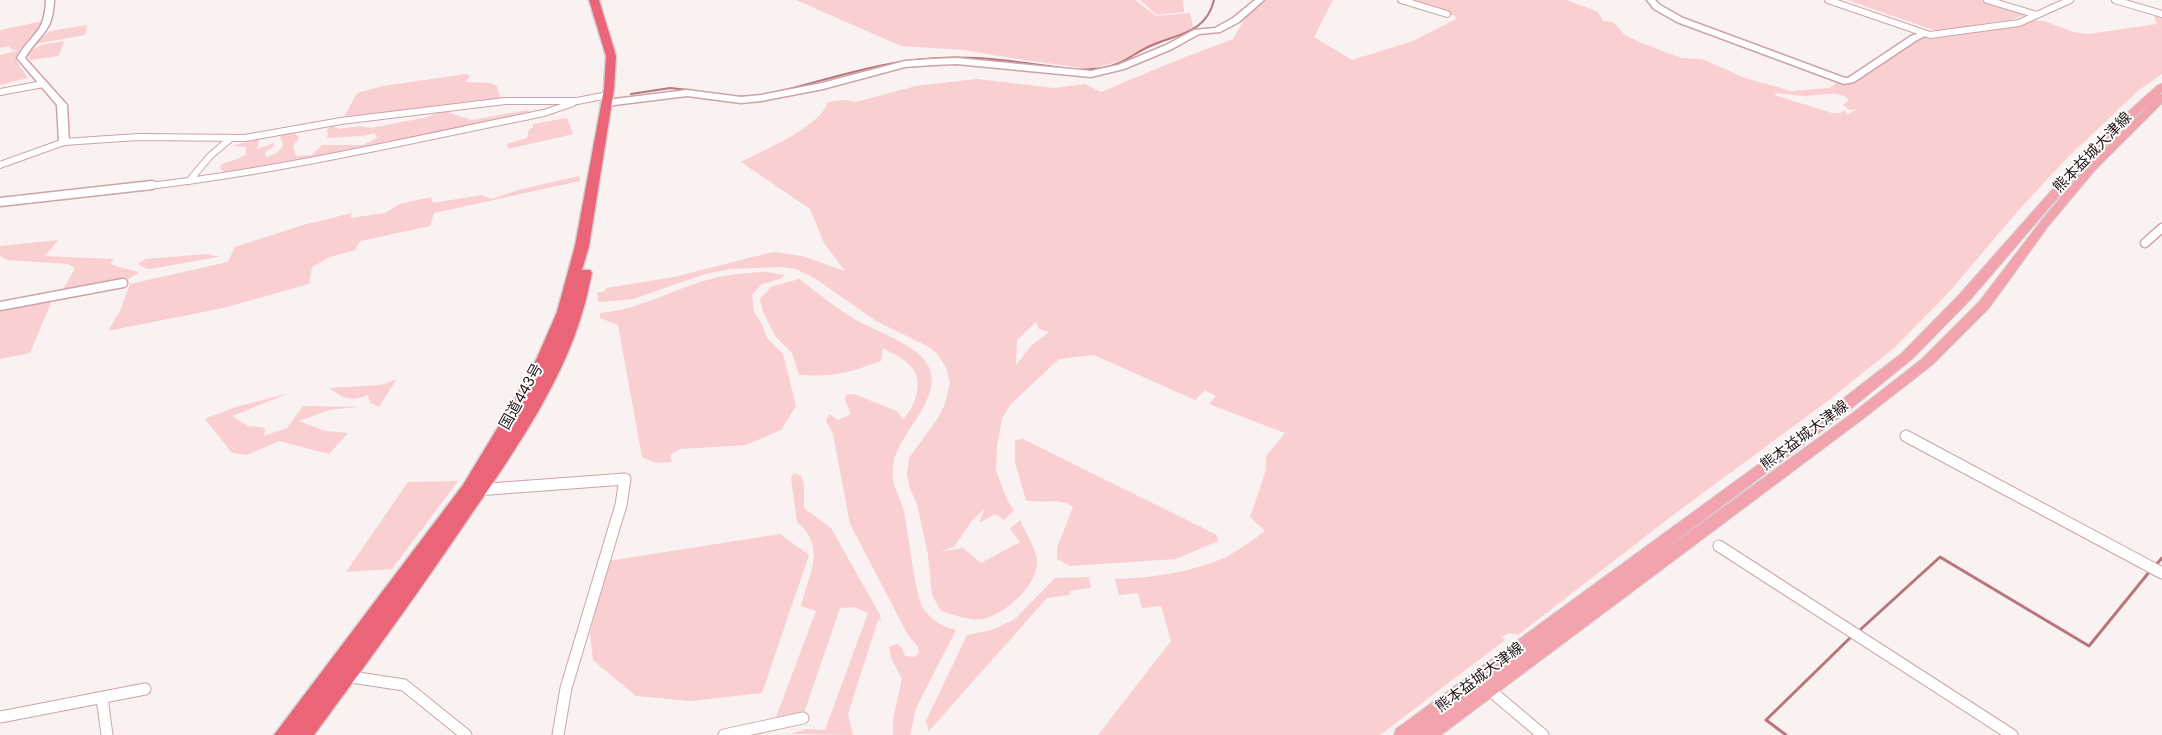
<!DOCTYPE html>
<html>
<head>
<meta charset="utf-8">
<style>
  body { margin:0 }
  canvas { display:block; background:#faf1f1 }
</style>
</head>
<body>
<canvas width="2162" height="735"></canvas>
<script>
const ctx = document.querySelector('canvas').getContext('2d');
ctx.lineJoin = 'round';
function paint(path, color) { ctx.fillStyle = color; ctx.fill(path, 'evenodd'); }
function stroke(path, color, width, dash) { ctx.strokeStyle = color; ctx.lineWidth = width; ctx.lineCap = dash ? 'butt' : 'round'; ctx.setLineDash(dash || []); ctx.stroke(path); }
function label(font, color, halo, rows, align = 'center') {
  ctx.font = font + ' Poppins,"Noto Sans JP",sans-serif'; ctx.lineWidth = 4; ctx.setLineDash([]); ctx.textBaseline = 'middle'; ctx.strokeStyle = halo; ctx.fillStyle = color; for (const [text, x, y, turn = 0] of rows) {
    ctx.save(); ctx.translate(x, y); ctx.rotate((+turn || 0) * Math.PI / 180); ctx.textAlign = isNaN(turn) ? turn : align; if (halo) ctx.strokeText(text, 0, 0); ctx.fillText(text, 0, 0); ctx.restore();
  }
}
paint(new Path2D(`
  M 796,0 L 1135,0 L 1156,16 L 1190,13 L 1194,31 L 1181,34 L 1120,61 L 1090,69 L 1024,60 L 964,50 L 901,46 Z
  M 1140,0 L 1183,0 L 1184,12 L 1157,15 Z
  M 1266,0 L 1333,0 L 1314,37 L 1352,60 L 1413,41 L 1456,19 L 1455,16 L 1405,0 L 1567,0 L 1598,12 L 1603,21 L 1613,22 L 1625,35 L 1639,42 L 1681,58 L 1702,59 L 1745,78 L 1791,91 L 1829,88 L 1913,35 L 2031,20 L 2044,21 L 2073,32 L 2088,34 L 2157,24 L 2152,12 L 2162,15 L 2162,74 L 2139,90 L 2066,159 L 2017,212 L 1950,291 L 1895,347 L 1829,400 L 1673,515 L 1518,635 L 1510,633 L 1501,637 L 1505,640 L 1380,735 L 1098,735 L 1171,641 L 1161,606 L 1142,608 L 1138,593 L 1119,595 L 1115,579 C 1147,578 1180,574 1211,563 C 1230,557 1249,543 1265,531 L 1250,517 L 1266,470 L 1266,456 L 1285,433 L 1209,404 L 1216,396 L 1205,390 L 1195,400 L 1094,355 L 1059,359 L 1010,405 L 1002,419 L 997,446 L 996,471 L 1008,502 L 1014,510 L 1004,520 L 995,514 L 979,523 L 985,508 L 971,522 L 954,547 L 940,552 L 963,548 L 981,563 L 1020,542 L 1010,529 L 1020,520 C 1024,530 1036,549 1037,559 C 1040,584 1005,614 983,619 C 970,621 954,615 941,611 L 932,595 L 928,555 L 917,504 L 910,489 L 907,474 L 909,458 L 938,418 L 945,404 L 950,382 L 946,367 L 937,354 L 929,347 L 876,321 L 816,279 L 796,269 L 781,267 L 730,269 L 705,274 L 633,299 L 602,302 L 598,301 L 597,293 L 605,291 L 606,288 L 674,277 L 773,252 L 802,256 L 845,271 L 824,243 L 810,209 L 741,162 C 764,150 820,127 828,102 L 845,100 L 856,102 L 916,86 L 977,79 L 1054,88 L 1085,84 L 1101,92 L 1168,64 L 1233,39 L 1246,17 ZM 1778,93 C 1788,94 1797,96 1806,96 C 1819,96 1839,89 1849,100 L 1843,105 L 1850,110 L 1857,109 L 1847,115 L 1845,110 L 1840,113 L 1832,113 L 1774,95 ZM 1036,322 L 1039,329 L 1049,332 L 1032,345 L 1016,365 L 1017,340 Z
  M 1847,0 L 1981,0 L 2028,14 L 2010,20 L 1936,31 Z
  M 43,21 C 39,36 23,43 16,60 L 28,78 L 0,85 L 0,55 L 19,50 L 12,50 L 9,46 L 0,48 L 0,30 Z
  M 87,25 L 85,35 L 35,44 L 50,31 Z
  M 64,41 L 59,56 L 30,60 L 28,55 C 36,43 51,44 64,41 Z
  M 466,74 L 470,76 L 465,82 L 491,83 L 497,87 L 501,99 L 343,119 L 357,93 L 383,86 Z
  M 451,110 L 450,113 L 471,120 L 528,110 L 531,114 L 378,147 L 225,173 L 220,168 L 221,165 C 229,160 240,160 246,154 L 246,147 L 232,146 L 259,139 L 257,149 L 274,143 L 273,147 L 265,152 L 266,157 L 275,154 L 282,148 L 283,144 L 280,137 L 284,134 L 295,133 L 299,138 L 293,146 L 296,156 L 312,155 L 322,145 L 363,145 L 377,138 L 375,133 L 361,136 L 326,138 L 328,135 L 327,130 L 332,126 L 339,129 L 360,126 L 371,128 L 428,117 L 436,113 Z
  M 567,118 L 573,134 L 508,149 L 507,144 L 527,138 L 529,129 L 533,128 L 533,124 Z
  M 579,176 L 580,181 L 434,213 L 430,226 L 360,241 L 355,250 L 330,257 L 312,267 L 309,284 L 223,308 L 108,331 L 120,311 L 130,284 L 228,262 L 235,247 L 303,225 L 352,213 L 350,218 L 385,213 L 400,204 L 431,197 L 433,203 L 482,195 L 491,199 L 522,189 Z
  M 58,240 L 45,256 L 114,259 L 110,263 L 115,266 L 139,272 C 126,286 80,289 61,293 L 75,268 L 68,264 L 7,260 L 0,256 L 0,246 Z
  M 208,254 L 219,257 L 149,269 L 140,266 L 139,263 L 145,259 Z
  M 766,272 L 785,275 L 780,279 L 762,284 L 752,295 L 754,312 L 762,324 L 767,338 L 783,354 L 796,406 L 781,430 L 746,445 L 680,449 L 670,455 L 672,462 L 656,463 L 642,457 L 618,325 L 600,318 L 600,313 C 637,310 663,294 698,283 C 720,275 742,273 766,272 Z
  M 799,279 C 818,293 837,309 858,321 C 875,330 908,343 921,356 C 954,390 901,428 894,461 C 889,486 899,491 904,512 C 910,542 912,575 921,605 C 930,619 939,626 956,630 L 916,708 L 910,735 L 893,735 L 893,719 L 902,679 L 892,660 L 889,647 L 897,644 L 902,648 L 905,656 L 914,657 L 919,653 L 918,647 L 908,635 L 850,524 L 833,434 L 826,421 L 829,414 L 838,420 L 851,414 L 845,400 L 846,395 L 854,394 L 897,411 L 903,419 C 909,413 912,407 915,399 C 925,369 907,361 883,348 L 881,361 C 848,373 834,377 799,375 L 792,353 L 775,336 L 763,312 L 760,299 L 771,287 Z
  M 53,298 L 30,353 L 0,359 L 0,308 Z
  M 396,380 L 379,407 L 370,403 L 368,395 C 349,402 345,399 329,388 L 380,385 Z
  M 289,393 L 232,416 L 250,427 L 252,426 L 265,428 L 264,436 L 287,428 L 303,406 L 358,407 L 329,410 L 299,421 L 325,431 L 348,433 L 329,454 L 279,441 L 247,455 L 232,453 L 205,419 L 236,407 Z
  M 1023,439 L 1217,535 L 1218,541 L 1176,559 L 1070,566 L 1057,559 L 1057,548 L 1073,507 C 1058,496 1043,505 1026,500 L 1015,462 L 1015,440 Z
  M 794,473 L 801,476 L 804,484 L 804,508 L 831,528 L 880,615 L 881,621 L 878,620 L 848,714 L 853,735 L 791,734 L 806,729 L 825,730 L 868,613 L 854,607 L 840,608 L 804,713 L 776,717 L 816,611 L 801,606 C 809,574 827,547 797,522 L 791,478 Z
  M 458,481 L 392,569 L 346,572 L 408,482 Z
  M 780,534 L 809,555 L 762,693 L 690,701 L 636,696 L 593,660 L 590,633 L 608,561 Z
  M 1089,577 L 1091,588 L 1069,591 L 1070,595 L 1047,598 L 929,731 L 926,721 L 967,635 L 992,630 L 1015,619 L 1055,578 Z`), '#f9cfd1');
stroke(new Path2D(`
  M 1078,70 C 1092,69 1106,69 1119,63 C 1130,58 1139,51 1150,46 C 1176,34 1206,34 1214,0
  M 781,91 C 833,78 885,60 939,58 C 979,56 1021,62 1061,68
  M 631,94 L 670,88 L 689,90
  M 736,97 L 748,96
  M 396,141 L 486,122`), '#b8767c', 2);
stroke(new Path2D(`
  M 2155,566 L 2162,558
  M 1861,629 L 1940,557 L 2089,646 L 2150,571
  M 1786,735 L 1766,720 L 1851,637`), '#b8767c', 3);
const streetFar2 = new Path2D(`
  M 1401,0 L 1447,14
  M 1828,0 L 1930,35 L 2019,23 L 2070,0
  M 1987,0 L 2037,15
  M 2115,0 L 2162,14
  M 0,92 L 43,84
  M 0,165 L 64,142 L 138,137 L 245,138 L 341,121 L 505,101 L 577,101 L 608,95
  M 189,181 L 210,156 L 230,139
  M 140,187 C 276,172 410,140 544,113 L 573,103`);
const streetFar1 = new Path2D(`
  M 0,202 L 152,185
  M 2145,243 L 2162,228
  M 0,306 L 123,283`);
const street = new Path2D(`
  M 1906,436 L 2162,573
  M 476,490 L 625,479 L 621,505 L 566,688 L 558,735
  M 1719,546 L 2012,735
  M 345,676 L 404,685 L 466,735
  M 1486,687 L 1543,735
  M 102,698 L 107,735
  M 0,717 L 145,689
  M 724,735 L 803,718`);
const secondary = new Path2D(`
  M 46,0 L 54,0 C 53,33 40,33 25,58 L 67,105 L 69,142 L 64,145 L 59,142 L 57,105 L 17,58 C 32,32 45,34 46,0 Z
  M 1255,0 L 1264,0 L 1239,22 L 1220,32 L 1199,34 L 1172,49 L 1124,69 L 1091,77 L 957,64 L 932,65 L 905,67 L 823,89 L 761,101 L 741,103 L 687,96 L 606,106 L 601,103 L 606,100 L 687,90 L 741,97 L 761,95 L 822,83 L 905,61 L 932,59 L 957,58 L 1091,71 L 1118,65 L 1166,45 L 1194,30 L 1215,28 L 1233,18 Z
  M 1647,0 L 1655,0 L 1660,5 L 1683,18 L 1845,78 L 1848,78 L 1911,36 L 1925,31 L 1929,34 L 1917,40 L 1854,82 L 1844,84 L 1677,22 L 1654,9 Z`);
const primary = new Path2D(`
  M 2162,84 L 2162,92 L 2159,95 L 2162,94 L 2162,103 L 2095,170 L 2049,225 L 1989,308 L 1932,365 L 1864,418 L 1441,735 L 1394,735 L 1396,729 L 1759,464 L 1902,353 L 1959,295 L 2075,164 L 2110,128 L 2158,85 ZM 2152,102 L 2087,166 L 2041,221 L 1979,302 L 1922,359 L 1854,412 L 1655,557 L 1848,411 L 1912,359 L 1969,301 L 2083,168 L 2118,132 Z`);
const highway = new Path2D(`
  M 589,0 L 599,0 L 616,56 L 614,89 L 589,246 L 582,270 L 590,270 L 592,273 C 589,285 587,298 583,310 C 562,385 508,461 464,525 C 416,596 365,666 314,735 L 274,735 L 463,485 L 503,419 L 537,358 L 557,312 L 575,246 L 604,89 L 606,56 Z`);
stroke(streetFar2, '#cda4a7', 8);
stroke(streetFar1, '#cda4a7', 11);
stroke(street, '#cda4a7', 13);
stroke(secondary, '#cda4a7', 3);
stroke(primary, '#d3d0d1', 2);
stroke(highway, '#d3d0d1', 3);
stroke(streetFar2, '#fff', 6);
stroke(streetFar1, '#fff', 8);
stroke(street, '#fff', 11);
paint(secondary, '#fff');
paint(primary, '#f2a3ae');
paint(highway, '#ea6578');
label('15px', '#251617', '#fff', [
  ["熊本益城大津線",2093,153,-46],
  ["国道443号",522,397,-61],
  ["熊本益城大津線",1805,436,-37],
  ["熊本益城大津線",1480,678,-37]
]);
</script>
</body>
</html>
